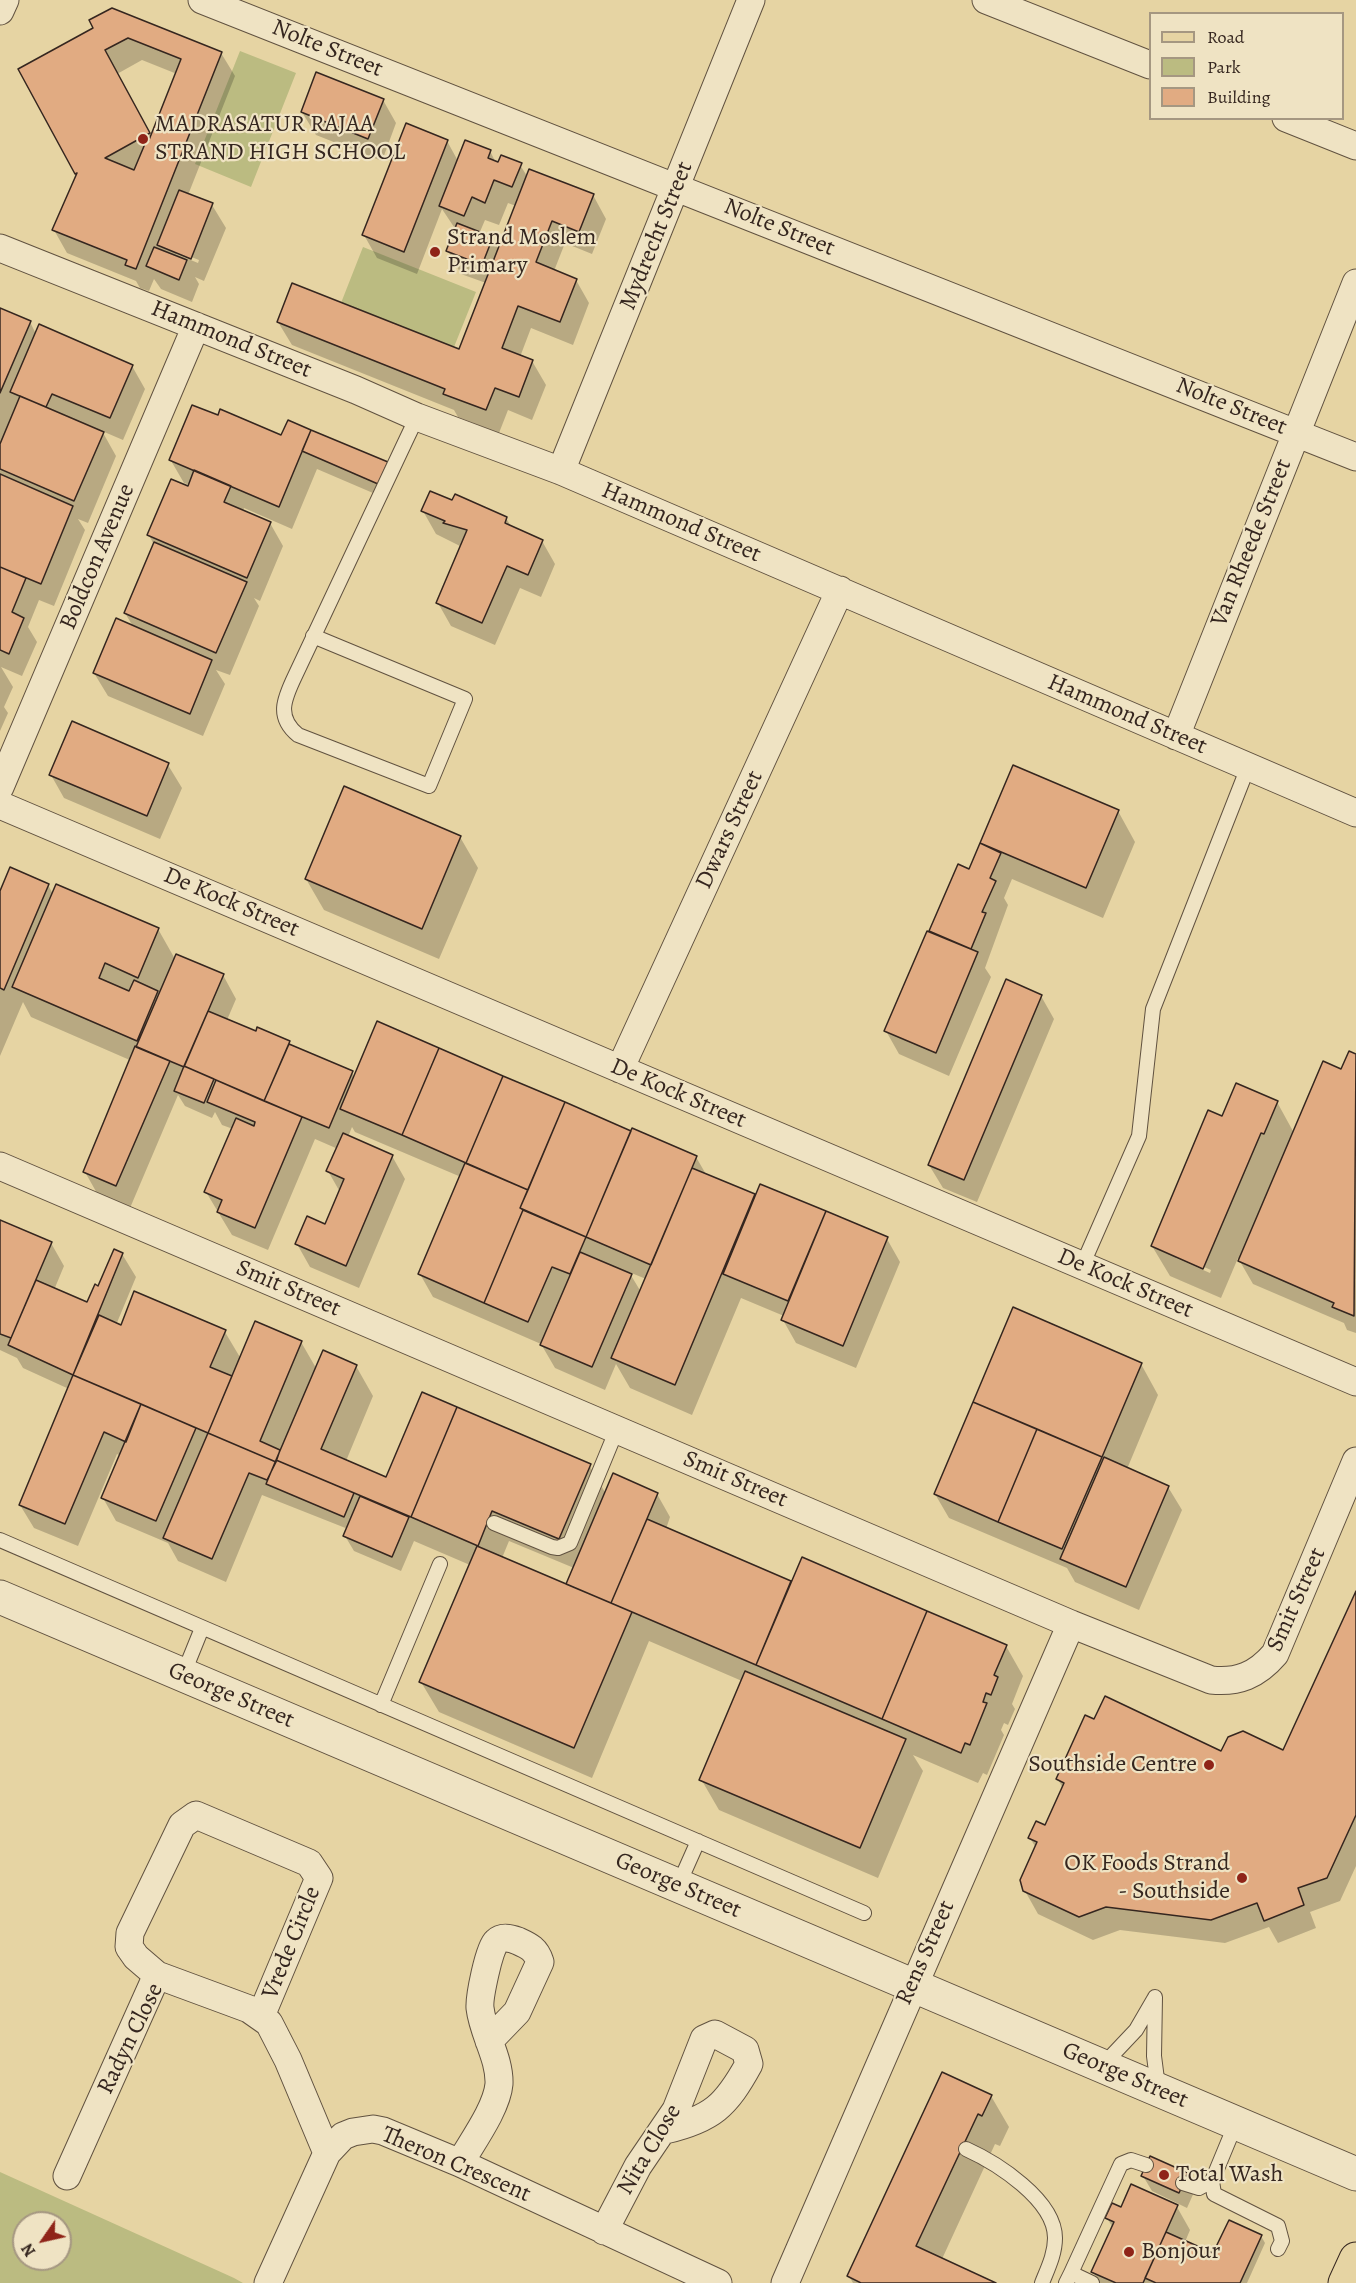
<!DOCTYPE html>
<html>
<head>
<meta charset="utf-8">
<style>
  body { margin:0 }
  #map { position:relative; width:1356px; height:2283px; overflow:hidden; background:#e6d4a3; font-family:Alegreya,serif }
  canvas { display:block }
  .legend { position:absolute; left:1149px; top:12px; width:195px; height:108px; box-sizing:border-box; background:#efe3c3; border:2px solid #a59781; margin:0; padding:8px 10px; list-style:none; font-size:18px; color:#35261f }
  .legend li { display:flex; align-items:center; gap:12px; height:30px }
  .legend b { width:30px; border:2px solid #a59781 }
  .north { position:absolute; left:12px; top:2211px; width:60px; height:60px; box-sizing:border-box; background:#efe3c3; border:2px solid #a59781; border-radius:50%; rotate:236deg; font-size:16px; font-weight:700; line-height:24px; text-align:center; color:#35261f }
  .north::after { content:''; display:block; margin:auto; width:21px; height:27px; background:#8f2418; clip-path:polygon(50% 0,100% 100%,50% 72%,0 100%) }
</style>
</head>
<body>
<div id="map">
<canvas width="1356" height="2283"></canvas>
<ul class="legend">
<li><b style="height:8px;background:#e6d4a3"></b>Road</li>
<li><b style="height:16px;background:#bbbb81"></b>Park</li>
<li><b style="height:16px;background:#e1ab82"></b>Building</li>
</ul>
<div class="north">N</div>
</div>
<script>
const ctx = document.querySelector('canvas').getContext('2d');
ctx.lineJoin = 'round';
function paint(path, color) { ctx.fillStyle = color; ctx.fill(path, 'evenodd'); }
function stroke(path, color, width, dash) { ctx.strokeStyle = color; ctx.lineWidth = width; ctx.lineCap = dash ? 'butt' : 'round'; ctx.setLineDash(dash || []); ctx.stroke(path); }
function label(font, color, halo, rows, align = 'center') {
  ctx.font = font + ' Alegreya,serif'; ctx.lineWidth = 4.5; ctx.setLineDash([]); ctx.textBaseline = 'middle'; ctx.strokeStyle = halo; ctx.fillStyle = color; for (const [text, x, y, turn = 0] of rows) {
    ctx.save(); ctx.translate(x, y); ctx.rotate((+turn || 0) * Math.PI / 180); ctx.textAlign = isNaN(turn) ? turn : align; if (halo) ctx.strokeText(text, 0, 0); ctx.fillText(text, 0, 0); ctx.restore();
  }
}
paint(new Path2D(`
  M 240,51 L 296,73 L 251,187 L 195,164 Z
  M 363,247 L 476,292 L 454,347 L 341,303 Z
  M 0,2172 L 234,2278 L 243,2283 L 0,2283 ZM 24,2223 L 60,2223 L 60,2259 L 24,2259 Z`), '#bbbb81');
paint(new Path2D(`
  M 95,28 L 221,53 L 235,76 L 188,195 L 212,205 L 226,228 L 204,281 L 195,277 L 199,284 L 192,302 L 161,289 L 154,279 L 149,291 L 140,288 L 136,281 L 67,253 L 54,230 L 78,175 L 20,69 ZM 142,60 L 177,74 L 152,137 L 117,74 ZM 176,251 L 199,260 L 198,263 L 176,254 Z
  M 383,100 L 396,123 L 382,161 L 316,135 L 302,112 Z
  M 447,141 L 458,161 L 490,151 L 496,163 L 520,165 L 527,176 L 593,195 L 606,219 L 592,254 L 565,243 L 554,271 L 576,280 L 589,303 L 573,345 L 531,328 L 520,357 L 532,361 L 546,385 L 532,420 L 508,410 L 499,433 L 458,417 L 454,410 L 292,345 L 278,322 L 459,351 L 486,283 L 461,274 L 448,251 L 456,230 L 442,209 L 417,274 L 377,258 L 364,235 ZM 508,203 L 516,206 L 499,250 L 492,238 L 479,234 L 485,220 L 499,225 Z
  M 0,310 L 30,322 L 36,334 L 132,366 L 145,389 L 123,440 L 102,431 L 116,456 L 88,523 L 78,519 L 85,530 L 54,606 L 39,600 L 28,627 L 37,642 L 22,676 L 1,667 L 13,687 L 4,707 L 8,713 L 0,731 Z
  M 282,437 L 387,464 L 395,479 L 387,499 L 317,469 L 292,529 L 244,508 L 243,511 L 270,523 L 283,546 L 260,601 L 254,598 L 259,606 L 230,675 L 216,670 L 225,684 L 203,736 L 108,696 L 94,673 L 134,628 L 125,613 L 154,545 L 149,535 L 190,485 L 184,483 L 170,459 Z
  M 453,502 L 506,518 L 512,528 L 542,541 L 555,564 L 541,597 L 520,588 L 495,645 L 451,626 L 438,603 L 462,547 L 436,534 L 423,511 Z
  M 168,765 L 182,788 L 160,839 L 64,798 L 51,775 Z
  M 1014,766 L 1118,811 L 1135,842 L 1103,918 L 1012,879 L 1004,898 L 1008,905 L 985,968 L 991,977 L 949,1076 L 899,1054 L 886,1031 L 958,866 L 970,871 Z
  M 460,837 L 478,868 L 439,959 L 324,910 L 306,879 Z
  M 11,869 L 48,885 L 53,894 L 158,929 L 175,959 L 223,975 L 236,999 L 227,1020 L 256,1033 L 258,1029 L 352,1073 L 355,1078 L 632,1133 L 696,1157 L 707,1176 L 754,1196 L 756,1199 L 761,1185 L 887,1239 L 900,1262 L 856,1368 L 796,1343 L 783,1320 L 784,1316 L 741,1298 L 692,1415 L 630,1388 L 616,1364 L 605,1390 L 555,1368 L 541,1344 L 433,1297 L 420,1274 L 461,1177 L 355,1132 L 352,1127 L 348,1137 L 392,1156 L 405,1179 L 359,1288 L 310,1267 L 297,1244 L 325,1226 L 340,1192 L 328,1171 L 338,1149 L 315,1139 L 268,1250 L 232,1235 L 206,1192 L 233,1129 L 222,1125 L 215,1112 L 212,1118 L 185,1106 L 178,1095 L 130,1208 L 98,1195 L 85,1172 L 132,1061 L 31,1017 L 23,1002 L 0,1056 L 0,895 ZM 629,1272 L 646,1279 L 641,1292 Z
  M 1041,996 L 1054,1019 L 977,1202 L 943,1188 L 929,1165 Z
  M 1350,1053 L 1356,1055 L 1356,1333 L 1347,1330 L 1344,1323 L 1253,1284 L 1238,1258 L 1221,1298 L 1170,1276 L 1152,1246 L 1223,1118 L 1277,1102 L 1294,1133 L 1342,1071 ZM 1176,1255 L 1211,1270 L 1210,1273 L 1176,1258 Z
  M 0,1221 L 51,1243 L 64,1266 L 54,1290 L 88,1304 L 122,1254 L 136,1277 L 116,1325 L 121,1327 L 225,1332 L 241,1359 L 301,1342 L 316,1368 L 356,1366 L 373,1396 L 346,1461 L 387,1479 L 589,1465 L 606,1494 L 657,1494 L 670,1517 L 666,1529 L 792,1583 L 1006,1646 L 1023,1676 L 1012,1704 L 1015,1709 L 1008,1725 L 1004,1723 L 1001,1730 L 1004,1735 L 987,1775 L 983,1773 L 978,1783 L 913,1755 L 923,1771 L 878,1878 L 719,1810 L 701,1779 L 742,1681 L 649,1641 L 592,1778 L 439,1712 L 421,1682 L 470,1565 L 414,1541 L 401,1571 L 354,1551 L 345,1536 L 348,1529 L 262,1495 L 226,1582 L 178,1561 L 168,1543 L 116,1521 L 103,1498 L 121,1456 L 117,1454 L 78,1546 L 34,1528 L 20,1505 L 69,1389 L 23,1368 L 17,1358 L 0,1350 ZM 509,1541 L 574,1568 L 570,1587 L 502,1558 Z
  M 1141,1364 L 1158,1395 L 1127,1469 L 1168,1487 L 1182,1510 L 1139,1610 L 1075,1582 L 1067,1568 L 949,1518 L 935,1494 Z
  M 1356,1595 L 1356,1866 L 1340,1901 L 1310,1912 L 1316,1928 L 1278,1943 L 1269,1927 L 1225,1943 L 1120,1930 L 1093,1940 L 1038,1914 L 1025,1891 L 1036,1848 L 1030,1838 L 1045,1827 L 1063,1789 L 1058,1779 L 1095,1721 L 1222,1753 L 1283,1752 Z
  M 991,2096 L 1009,2127 L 1000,2146 L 995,2144 L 942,2259 L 992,2283 L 853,2283 L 849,2276 Z
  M 1187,2174 L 1195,2190 L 1187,2208 L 1152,2191 L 1143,2176 Z
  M 1177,2207 L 1190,2230 L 1185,2242 L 1214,2255 L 1261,2236 L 1265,2243 L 1247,2283 L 1100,2283 L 1093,2272 L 1113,2228 L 1107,2218 L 1122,2209 Z`), '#0003');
const building = new Path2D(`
  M 112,8 L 222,52 L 136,269 L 125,265 L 127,260 L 52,230 L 77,173 L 75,174 L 18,69 L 93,28 L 89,20 ZM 128,38 L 181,59 L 149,140 L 147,139 L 134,170 L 105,158 L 150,133 L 105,50 Z
  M 316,72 L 384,99 L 368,139 L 301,112 Z
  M 406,123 L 448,140 L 404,252 L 362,235 Z
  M 465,140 L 491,150 L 488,158 L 498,162 L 501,155 L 522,163 L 512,187 L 494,180 L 485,203 L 472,197 L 464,216 L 439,206 Z
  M 529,169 L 594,194 L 579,232 L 552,221 L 536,262 L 577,279 L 560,322 L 518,306 L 502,348 L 533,360 L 519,397 L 495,388 L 486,410 L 443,394 L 445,389 L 277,322 L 292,283 L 459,349 Z
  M 179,190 L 213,203 L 191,259 L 157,245 Z
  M 457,223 L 493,237 L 482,265 L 446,251 Z
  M 154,247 L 187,260 L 179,280 L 146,266 Z
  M 0,308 L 31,321 L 0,393 Z
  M 39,324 L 133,365 L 110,418 L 52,394 L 46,407 L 10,392 Z
  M 20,396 L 104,432 L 74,501 L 0,469 L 0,444 Z
  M 192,405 L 218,415 L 220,409 L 281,435 L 288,420 L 311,430 L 279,507 L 169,460 Z
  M 311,430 L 388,462 L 378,484 L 302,451 Z
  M 194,470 L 231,486 L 224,502 L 271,522 L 247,578 L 147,535 L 171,479 L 188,486 Z
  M 0,474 L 73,506 L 41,584 L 0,567 Z
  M 430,491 L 452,500 L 455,494 L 507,517 L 505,523 L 543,540 L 528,575 L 507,566 L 482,623 L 436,603 L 467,530 L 443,523 L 445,521 L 421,511 Z
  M 154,542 L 247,582 L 216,653 L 124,613 Z
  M 0,567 L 26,578 L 12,612 L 24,618 L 9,654 L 0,650 Z
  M 116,618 L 212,660 L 190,714 L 93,673 Z
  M 72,721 L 169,763 L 147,816 L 49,775 Z
  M 1013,765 L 1119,810 L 1086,888 L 980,843 Z
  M 344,786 L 461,836 L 422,929 L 305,879 Z
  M 980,843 L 1001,853 L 990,878 L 996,881 L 982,912 L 986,913 L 971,949 L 929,931 L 958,864 L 969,869 Z
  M 10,867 L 49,884 L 4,990 L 0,988 L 0,891 Z
  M 56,884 L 159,928 L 138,978 L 105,963 L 99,978 L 129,991 L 134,980 L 158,991 L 137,1041 L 12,987 Z
  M 927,931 L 978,952 L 936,1053 L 884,1031 Z
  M 176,954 L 224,974 L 184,1067 L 136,1047 Z
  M 1006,979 L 1042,995 L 964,1180 L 928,1165 Z
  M 208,1011 L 256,1031 L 257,1027 L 290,1041 L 264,1101 L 184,1066 Z
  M 377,1021 L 439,1048 L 402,1135 L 340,1109 Z
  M 289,1044 L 353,1071 L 329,1128 L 264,1101 Z
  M 135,1046 L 170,1061 L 116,1186 L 83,1172 Z
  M 439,1048 L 503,1076 L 466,1163 L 402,1135 Z
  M 1349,1051 L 1356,1054 L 1354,1316 L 1332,1307 L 1334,1303 L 1238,1261 L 1323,1061 L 1341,1069 Z
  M 184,1066 L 214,1079 L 204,1103 L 174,1091 Z
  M 503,1076 L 565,1102 L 528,1190 L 466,1163 Z
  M 216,1080 L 302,1117 L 255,1228 L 217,1212 L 222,1200 L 204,1192 L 236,1118 L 254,1126 L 255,1122 L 207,1102 Z
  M 1236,1083 L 1278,1101 L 1264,1134 L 1261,1133 L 1203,1269 L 1151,1246 L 1208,1110 L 1222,1116 Z
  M 565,1102 L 631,1131 L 586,1237 L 520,1208 Z
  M 632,1128 L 697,1156 L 651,1265 L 586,1237 Z
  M 343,1133 L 393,1155 L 346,1266 L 295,1244 L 307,1216 L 325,1224 L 344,1179 L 326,1171 Z
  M 465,1163 L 528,1190 L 520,1208 L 523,1210 L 484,1303 L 418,1274 Z
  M 692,1168 L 755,1194 L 675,1385 L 611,1358 Z
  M 760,1184 L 826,1211 L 788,1301 L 723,1274 Z
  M 523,1210 L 586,1237 L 570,1274 L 552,1267 L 528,1322 L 484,1303 Z
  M 826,1211 L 888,1237 L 843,1346 L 781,1320 Z
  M 0,1220 L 52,1242 L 11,1338 L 0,1334 Z
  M 114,1249 L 123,1253 L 73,1375 L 8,1345 L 36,1280 L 87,1302 L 95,1284 L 98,1286 Z
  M 580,1252 L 632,1274 L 592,1367 L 540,1345 Z
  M 134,1291 L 226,1330 L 210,1367 L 232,1376 L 208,1433 L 73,1375 L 99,1315 L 121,1325 Z
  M 1013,1307 L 1142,1363 L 1102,1457 L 973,1402 Z
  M 255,1321 L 302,1341 L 260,1441 L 280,1450 L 276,1462 L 208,1433 Z
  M 323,1350 L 357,1365 L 321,1449 L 386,1477 L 422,1392 L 457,1407 L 411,1517 L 276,1460 Z
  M 73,1375 L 141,1404 L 126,1442 L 104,1432 L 65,1524 L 19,1505 Z
  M 973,1402 L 1037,1429 L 998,1522 L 934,1494 Z
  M 141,1404 L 196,1428 L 156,1521 L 101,1498 Z
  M 457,1407 L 591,1464 L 559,1539 L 492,1511 L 478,1546 L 411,1517 Z
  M 1037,1429 L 1102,1457 L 1062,1549 L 998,1522 Z
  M 208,1433 L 276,1462 L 267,1480 L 249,1473 L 212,1559 L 163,1538 Z
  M 1104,1457 L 1169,1486 L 1126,1587 L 1060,1559 Z
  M 276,1460 L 354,1493 L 344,1517 L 266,1484 Z
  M 613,1473 L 658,1493 L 611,1603 L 566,1584 Z
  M 360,1496 L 409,1517 L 392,1557 L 343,1536 Z
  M 647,1519 L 791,1581 L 756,1665 L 611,1603 Z
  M 477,1546 L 632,1612 L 574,1748 L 419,1682 Z
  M 802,1557 L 927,1611 L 882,1719 L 756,1665 Z
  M 1356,1591 L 1356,1815 L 1327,1878 L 1298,1888 L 1304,1905 L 1264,1921 L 1257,1903 L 1211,1920 L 1106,1907 L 1079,1917 L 1023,1891 L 1020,1880 L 1037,1842 L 1028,1838 L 1036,1821 L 1045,1825 L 1064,1783 L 1056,1779 L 1085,1715 L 1094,1719 L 1105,1696 L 1221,1751 L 1228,1737 L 1243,1731 L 1283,1750 Z
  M 927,1611 L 1007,1645 L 994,1675 L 998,1677 L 991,1695 L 986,1693 L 983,1702 L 987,1703 L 970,1745 L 965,1743 L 961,1753 L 882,1719 Z
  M 745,1671 L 906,1739 L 860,1848 L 699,1780 Z
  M 942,2072 L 992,2095 L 982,2116 L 978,2114 L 916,2246 L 996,2283 L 861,2283 L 847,2276 Z
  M 1150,2156 L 1188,2173 L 1179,2193 L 1141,2176 Z
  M 1131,2184 L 1178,2205 L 1143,2283 L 1116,2283 L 1091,2272 L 1114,2222 L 1105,2218 L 1112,2203 L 1121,2207 Z
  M 1229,2220 L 1262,2235 L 1240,2283 L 1156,2283 L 1145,2278 L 1166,2232 L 1213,2253 Z`);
paint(building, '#e1ab82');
stroke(building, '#35261f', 1.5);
const service = new Path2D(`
  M 313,636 L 465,699 L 429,786 L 298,735 C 276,717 284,699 295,676 L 407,438 L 417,417
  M 1082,1266 L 1139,1136 L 1153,1009 L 1248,767
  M 494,1523 L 552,1547 L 558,1548 L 570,1543 L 617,1429
  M 0,1540 L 864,1913
  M 183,1675 L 202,1628
  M 381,1705 L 440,1564
  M 678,1886 L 698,1841
  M 1155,1997 L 1154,2056 L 1158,2087
  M 1102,2066 L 1136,2030 L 1154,1999
  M 1236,2123 L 1212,2181 L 1214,2194 L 1278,2226 L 1282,2241 L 1278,2249
  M 966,2149 C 997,2163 1055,2200 1055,2238 C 1055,2254 1048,2268 1042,2283
  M 1183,2183 L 1199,2188 L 1212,2181
  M 1071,2273 L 1121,2164 L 1131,2160 L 1146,2165
  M 1066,2283 L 1071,2273 L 1092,2283`);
const minor = new Path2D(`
  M 202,0 L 1356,457
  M 986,0 L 1150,65
  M 0,11 L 5,0
  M 1286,118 L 1356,146
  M 0,248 L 356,390 L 417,417 L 561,471 L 1356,813
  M 561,471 L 751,0
  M 1176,736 L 1356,283
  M 0,787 L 196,326
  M 0,805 L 1356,1382
  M 620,1069 L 840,590
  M 0,1166 L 1071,1624 L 1211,1680 C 1238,1683 1257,1675 1275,1654 L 1356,1461
  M 261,2016 L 319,1878 L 309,1863 L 196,1815 L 182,1825 L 130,1933 L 129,1947 L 136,1957 L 157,1975 L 249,2009 L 269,2023 L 288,2060 L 327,2153
  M 460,2163 C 472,2142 497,2108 499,2084 C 500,2058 483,2034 480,2008 C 479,1998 489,1948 496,1942 C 502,1936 510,1938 518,1941 C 529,1946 536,1949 540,1962 L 517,2012 L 489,2041
  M 67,2176 L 157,1975
  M 604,2231 L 638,2166 L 676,2110 L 704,2039 L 715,2034 L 745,2050 L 749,2064 C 726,2106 712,2119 665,2130
  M 268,2283 L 327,2153 L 343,2136 L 353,2132 L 373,2129 L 383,2131 L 460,2163 L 718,2283
  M 785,2283 L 1071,1624`);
const tertiary = new Path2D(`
  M 0,1597 L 1356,2174`);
const primary = new Path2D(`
  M 1345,2283 L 1356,2259`);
stroke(service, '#615240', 16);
stroke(minor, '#615240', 29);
stroke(tertiary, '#615240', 35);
stroke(primary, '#35261f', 35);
stroke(service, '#efe3c3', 14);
stroke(minor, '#efe3c3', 27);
stroke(tertiary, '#efe3c3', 33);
stroke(primary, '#e6d4a3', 33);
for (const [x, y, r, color] of [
  [143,139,6,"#8f2418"],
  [435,252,6,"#8f2418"],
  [1209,1765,6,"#8f2418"],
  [1242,1878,6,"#8f2418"],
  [1164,2175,6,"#8f2418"],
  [1129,2252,6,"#8f2418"]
]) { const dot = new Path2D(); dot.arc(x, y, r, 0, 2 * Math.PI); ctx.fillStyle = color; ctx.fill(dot); stroke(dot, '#efe3c3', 2); }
label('24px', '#35261f', '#efe3c3', [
  ["Nolte Street",327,49,22],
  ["Nolte Street",779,228,22],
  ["Mydrecht Street",657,236,-68],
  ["Hammond Street",231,340,22],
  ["Nolte Street",1231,407,22],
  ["Hammond Street",681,523,23],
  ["Van Rheede Street",1252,543,-68],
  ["Boldcon Avenue",98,557,-67],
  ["Hammond Street",1127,715,23],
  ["Dwars Street",730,830,-65],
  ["De Kock Street",231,903,23],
  ["De Kock Street",678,1094,23],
  ["De Kock Street",1125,1284,23],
  ["Smit Street",288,1289,23],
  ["Smit Street",735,1480,23],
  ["Smit Street",1297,1600,-66],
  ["George Street",231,1696,23],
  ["George Street",678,1886,23],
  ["Vrede Circle",292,1943,-68],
  ["Rens Street",926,1953,-66],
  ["Radyn Close",131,2039,-64],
  ["George Street",1125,2076,23],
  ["Nita Close",650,2150,-59],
  ["Theron Crescent",456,2165,23]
]);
label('24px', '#35261f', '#efe3c3', [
  ["MADRASATUR RAJAA",155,125],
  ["STRAND HIGH SCHOOL",155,153],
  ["Strand Moslem",447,238],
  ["Primary",447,266],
  ["Southside Centre",1197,1765,"right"],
  ["OK Foods Strand",1230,1864,"right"],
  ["- Southside",1230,1892,"right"],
  ["Total Wash",1176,2175],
  ["Bonjour",1141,2252]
], 'left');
</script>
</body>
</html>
